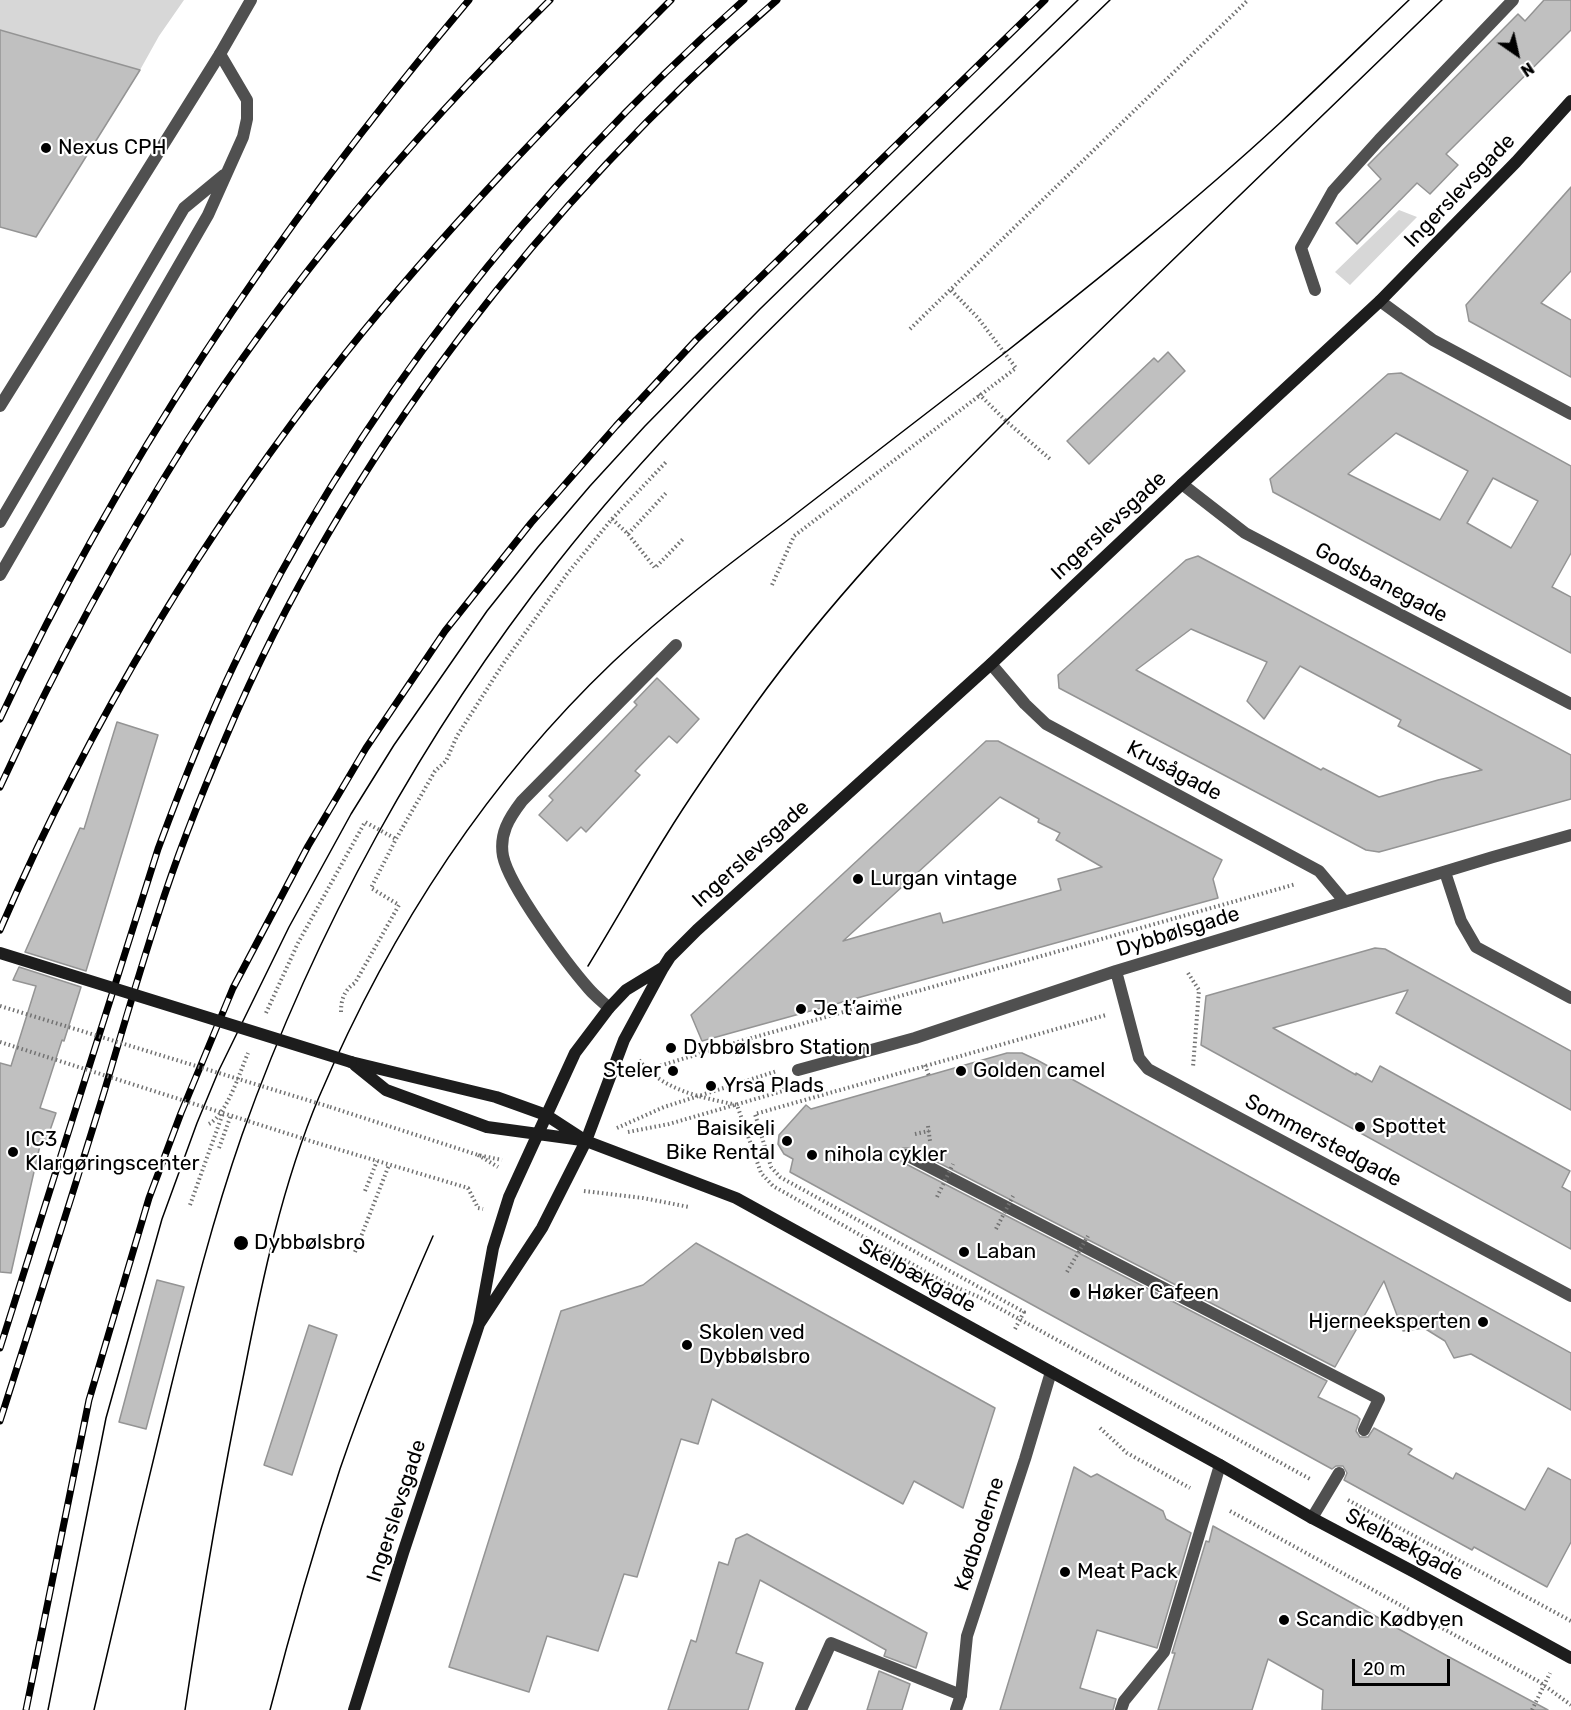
<!DOCTYPE html>
<html>
<head>
<meta charset="utf-8">
<style>
  body { margin:0 }
  #map { position:relative; width:1571px; height:1710px; overflow:hidden; background:#fff; font-family:Rubik,sans-serif }
  canvas { display:block }
  .north { position:absolute; left:1487px; top:24px; width:60px; height:60px; -webkit-text-stroke:4px #fff; paint-order:stroke; rotate:146deg; font-size:16px; font-weight:700; line-height:24px; text-align:center; color:#000 }
  .north::after { content:''; display:block; margin:auto; width:21px; height:27px; background:#000; clip-path:polygon(50% 0,100% 100%,50% 72%,0 100%) }
  .scale { position:absolute; left:1352px; top:1659px; width:98px; height:27px; box-sizing:border-box; border:3px solid #000; border-top:0; padding-left:8px; font-size:18px; line-height:21px; white-space:nowrap; color:#000; -webkit-text-stroke:4px #fff; paint-order:stroke }
</style>
</head>
<body>
<div id="map">
<canvas width="1571" height="1710"></canvas>
<div class="north">N</div>
<div class="scale">20 m</div>
</div>
<script>
const ctx = document.querySelector('canvas').getContext('2d');
ctx.lineJoin = 'round';
function paint(path, color) { ctx.fillStyle = color; ctx.fill(path, 'evenodd'); }
function stroke(path, color, width, dash) { ctx.strokeStyle = color; ctx.lineWidth = width; ctx.lineCap = dash ? 'butt' : 'round'; ctx.setLineDash(dash || []); ctx.stroke(path); }
function label(font, color, halo, rows, align = 'center') {
  ctx.font = font + ' Rubik,sans-serif'; ctx.lineWidth = 4.5; ctx.setLineDash([]); ctx.textBaseline = 'middle'; ctx.strokeStyle = halo; ctx.fillStyle = color; for (const [text, x, y, turn = 0] of rows) {
    ctx.save(); ctx.translate(x, y); ctx.rotate((+turn || 0) * Math.PI / 180); ctx.textAlign = isNaN(turn) ? turn : align; if (halo) ctx.strokeText(text, 0, 0); ctx.fillText(text, 0, 0); ctx.restore();
  }
}
paint(new Path2D(`
  M 0,0 L 184,0 L 159,36 L 140,70 L 0,30 Z
  M 1399,210 L 1417,217 L 1350,285 L 1335,272 Z`), '#d7d7d7');
const building = new Path2D(`
  M 1544,0 L 1571,0 L 1571,30 L 1446,154 L 1458,165 L 1430,194 L 1417,183 L 1357,244 L 1336,223 L 1381,179 L 1368,165 L 1518,14 L 1525,21 Z
  M 0,30 L 140,70 L 36,237 L 0,227 Z
  M 1571,187 L 1571,271 L 1541,303 L 1571,320 L 1571,377 L 1469,321 L 1466,305 Z
  M 1168,352 L 1185,371 L 1089,464 L 1067,441 L 1154,358 L 1158,362 Z
  M 1401,373 L 1571,466 L 1571,553 L 1552,587 L 1571,597 L 1571,653 L 1273,492 L 1270,479 L 1388,374 ZM 1396,433 L 1468,471 L 1440,520 L 1348,474 ZM 1493,478 L 1538,501 L 1511,548 L 1467,523 Z
  M 1198,556 L 1571,755 L 1571,799 L 1379,852 L 1366,850 L 1059,688 L 1058,675 L 1186,560 ZM 1191,629 L 1267,662 L 1247,701 L 1264,719 L 1300,666 L 1401,720 L 1398,726 L 1482,770 L 1438,780 L 1379,797 L 1323,768 L 1321,770 L 1136,670 Z
  M 657,678 L 699,719 L 677,743 L 669,736 L 635,771 L 640,775 L 586,832 L 581,827 L 567,841 L 539,815 L 553,800 L 549,796 L 637,705 L 634,702 Z
  M 117,722 L 158,735 L 86,971 L 25,952 L 80,828 L 84,829 Z
  M 986,741 L 998,741 L 1222,860 L 1213,879 L 1218,898 L 702,1041 L 691,1015 ZM 1000,797 L 1039,819 L 1038,822 L 1060,833 L 1056,840 L 1102,867 L 1058,879 L 1061,890 L 943,923 L 940,913 L 843,941 Z
  M 1375,948 L 1385,949 L 1571,1051 L 1571,1110 L 1396,1013 L 1408,990 L 1273,1028 L 1356,1075 L 1356,1073 L 1372,1082 L 1380,1066 L 1570,1171 L 1562,1187 L 1571,1192 L 1571,1249 L 1201,1045 L 1206,996 Z
  M 19,967 L 81,987 L 64,1041 L 62,1040 L 40,1108 L 56,1113 L 46,1142 L 41,1141 L 11,1273 L 0,1272 L 0,1063 L 11,1066 L 36,986 L 13,980 Z
  M 1007,1053 L 1022,1053 L 1037,1060 L 1571,1353 L 1571,1410 L 1471,1354 L 1454,1358 L 1445,1341 L 1424,1328 L 1403,1331 L 1384,1281 L 1335,1367 L 910,1148 L 902,1148 L 898,1152 L 899,1159 L 902,1162 L 1327,1381 L 1318,1397 L 1357,1416 L 1360,1419 L 1356,1431 L 1360,1437 L 1368,1437 L 1374,1428 L 1412,1449 L 1408,1454 L 1453,1479 L 1456,1473 L 1525,1510 L 1548,1468 L 1571,1480 L 1571,1542 L 1547,1587 L 1474,1547 L 1472,1550 L 1344,1480 L 1347,1473 L 1343,1466 L 1336,1466 L 1332,1469 L 790,1172 L 793,1159 L 784,1154 L 778,1144 L 779,1135 L 806,1105 L 811,1109 Z
  M 696,1243 L 995,1408 L 963,1508 L 914,1481 L 903,1504 L 712,1399 L 698,1444 L 681,1439 L 637,1577 L 624,1574 L 598,1651 L 547,1636 L 529,1692 L 449,1667 L 561,1311 L 643,1285 Z
  M 157,1280 L 184,1287 L 146,1429 L 119,1422 Z
  M 309,1325 L 337,1335 L 292,1475 L 264,1465 Z
  M 1074,1467 L 1091,1477 L 1097,1474 L 1163,1511 L 1166,1519 L 1191,1533 L 1157,1648 L 1097,1630 L 1080,1688 L 1116,1699 L 1113,1710 L 1000,1710 Z
  M 1213,1526 L 1451,1658 L 1548,1710 L 1322,1710 L 1323,1690 L 1268,1659 L 1252,1710 L 1158,1710 L 1175,1653 L 1172,1653 L 1206,1541 L 1209,1542 Z
  M 747,1534 L 927,1633 L 916,1668 L 884,1656 L 886,1650 L 760,1580 L 736,1653 L 763,1663 L 748,1710 L 668,1710 L 691,1640 L 696,1642 L 719,1562 L 728,1565 L 736,1539 Z
  M 879,1671 L 910,1684 L 902,1710 L 867,1710 Z`);
paint(building, '#c0c0c0');
stroke(building, '#949494', 1.5);
stroke(new Path2D(`
  M 910,329 L 1248,0
  M 979,394 L 1006,421 L 1050,459
  M 612,519 L 628,534 L 655,568 L 683,539
  M 628,534 L 666,493
  M 772,585 L 794,536 L 1016,368 L 978,318 L 950,289
  M 1188,973 L 1199,990 L 1193,1067
  M 341,1012 C 341,1000 344,990 355,983 L 399,905 L 371,888 L 396,839 L 435,771 L 446,761 L 457,736 L 503,664 L 567,574 L 612,519 L 666,462
  M 266,1013 L 298,943 L 365,822 L 396,839
  M 639,1060 C 663,1091 701,1097 737,1105 L 761,1173 L 773,1186 L 944,1282 L 979,1297 L 1310,1479
  M 925,1065 L 929,1076
  M 656,1067 L 741,1041 L 1296,884
  M 330,1107 L 478,1155 L 502,1160
  M 209,1124 C 227,1114 240,1072 248,1053
  M 928,1126 L 930,1141
  M 617,1128 L 664,1107 L 777,1071
  M 628,1132 L 669,1124 L 783,1091 L 785,1088
  M 915,1134 L 929,1131
  M 317,1143 L 468,1188 L 478,1208 L 483,1209
  M 219,1148 L 231,1115
  M 478,1155 L 498,1167
  M 365,1191 L 377,1161
  M 584,1191 L 643,1198 L 689,1207
  M 190,1205 L 223,1113
  M 355,1252 L 389,1165
  M 1015,1329 L 1024,1312 L 780,1177 L 771,1167 L 755,1114 L 1106,1015
  M 1100,1428 L 1127,1453 L 1190,1488
  M 1348,1500 L 1571,1621
  M 1230,1511 L 1538,1681 L 1571,1705
  M 1532,1710 L 1550,1673`), '#727272', 4, [1.5, 3]);
stroke(new Path2D(`
  M 1315,290 L 1301,248 L 1333,191 L 1379,140 L 1513,0
  M 0,522 L 184,208 L 224,175
  M 0,575 L 208,215 L 243,137 L 247,119 L 247,100 L 220,54
  M 609,1008 C 603,1002 595,996 589,989 C 567,964 509,886 503,856 C 499,834 509,818 522,801 L 676,645
  M 906,1155 L 1379,1399 L 1364,1430
  M 1312,1518 L 1339,1473
  M 801,1710 L 831,1643 L 961,1695
  M 1121,1710 L 1124,1701 L 1164,1652 L 1220,1465`), '#505050', 12);
stroke(new Path2D(`
  M 1380,301 L 1433,340 L 1571,414
  M 0,406 L 220,54 L 251,0
  M 1182,484 L 1245,533 L 1571,704
  M 991,664 L 1025,704 L 1046,724 L 1319,871 L 1345,902
  M 1445,872 L 1461,921 L 1476,947 L 1571,998
  M 1116,971 L 1139,1058 L 1148,1069 L 1571,1296
  M 798,1070 L 915,1038 L 1116,971 L 1493,857 L 1571,835
  M 956,1710 L 961,1695 L 967,1636 L 1025,1459 L 1051,1372`), '#505050', 12);
stroke(new Path2D(`
  M 351,1062 L 496,1097 L 546,1115 L 586,1141 L 736,1198 L 1220,1465 L 1312,1518 L 1416,1573 L 1571,1658
  M 355,1065 L 386,1090 L 487,1127 L 582,1140
  M 479,1324 L 542,1228 L 586,1141 L 624,1040 L 663,968 L 670,957 L 697,930 L 991,664 L 1182,484 L 1380,301 L 1516,162 L 1571,101
  M 354,1710 L 403,1553 L 479,1324 L 493,1248 L 509,1197 L 575,1053 L 609,1008 L 626,990 L 662,968`), '#1d1d1d', 12);
stroke(new Path2D(`
  M 588,966 C 615,922 640,877 667,834 C 694,790 724,748 754,706 C 828,603 916,511 1006,421 L 1442,0
  M 48,1710 L 106,1418 L 162,1219 L 197,1123 L 219,1070 L 289,927 L 351,814 L 394,745 L 487,611 L 538,547 L 590,486 L 645,426 L 760,309 L 1078,0
  M 94,1710 C 119,1604 144,1497 170,1391 C 191,1305 213,1218 242,1135 C 315,930 423,733 558,562 C 646,450 749,349 852,249 C 938,166 1024,83 1110,0
  M 185,1710 C 202,1597 221,1485 244,1373 C 262,1281 282,1185 319,1097 C 389,933 483,786 613,662 C 666,612 725,567 784,523 C 856,467 929,411 1002,355 C 1097,280 1192,204 1281,122 C 1324,82 1366,41 1409,0
  M 270,1710 C 291,1629 314,1549 340,1469 C 367,1390 399,1313 433,1236`), '#000', 1.5);
const rail = new Path2D(`
  M 0,719 C 121,459 284,219 469,0
  M 0,787 C 55,668 117,552 187,441 C 290,280 414,134 550,0
  M 0,930 C 89,724 205,530 345,354 C 445,229 558,113 671,0
  M 0,1348 L 158,849 C 181,787 205,725 234,665 C 355,410 534,186 744,0
  M 0,1421 C 35,1311 71,1200 105,1089 C 122,1031 139,973 158,915 C 177,855 201,795 226,737 C 346,454 546,200 777,0
  M 26,1710 L 89,1400 L 149,1198 L 181,1113 L 233,988 L 308,846 L 366,748 L 445,631 L 531,523 L 616,426 L 696,340 L 1045,0`);
stroke(rail, '#000', 7);
stroke(rail, '#fff', 4.5, [14]);
stroke(new Path2D(`
  M 0,1006 L 330,1107
  M 0,1042 L 317,1143
  M 937,1197 L 953,1164
  M 996,1229 L 1013,1196
  M 1067,1272 L 1088,1236`), '#727272', 4, [1.5, 3]);
stroke(new Path2D(`
  M 0,953 L 351,1062`), '#1d1d1d', 12);
for (const [x, y, r, color] of [
  [46,148,6,"#000"],
  [858,879,6,"#000"],
  [801,1009,6,"#000"],
  [671,1048,6,"#000"],
  [673,1071,6,"#000"],
  [961,1071,6,"#000"],
  [711,1086,6,"#000"],
  [1360,1127,6,"#000"],
  [787,1141,6,"#000"],
  [13,1152,6,"#000"],
  [812,1155,6,"#000"],
  [241,1243,8,"#000"],
  [964,1252,6,"#000"],
  [1075,1293,6,"#000"],
  [1483,1322,6,"#000"],
  [687,1345,6,"#000"],
  [1065,1572,6,"#000"],
  [1284,1620,6,"#000"]
]) { const dot = new Path2D(); dot.arc(x, y, r, 0, 2 * Math.PI); ctx.fillStyle = color; ctx.fill(dot); stroke(dot, '#fff', 2); }
label('21px', '#000', '#fff', [
  ["Nexus CPH",58,148],
  ["Lurgan vintage",870,879],
  ["Je t’aime",813,1009],
  ["Dybbølsbro Station",683,1048],
  ["Steler",661,1071,"right"],
  ["Golden camel",973,1071],
  ["Yrsa Plads",723,1086],
  ["Spottet",1372,1127],
  ["Baisikeli",775,1129,"right"],
  ["Bike Rental",775,1153,"right"],
  ["IC3",25,1140],
  ["Klargøringscenter",25,1164],
  ["nihola cykler",824,1155],
  ["Dybbølsbro",254,1243],
  ["Laban",976,1252],
  ["Høker Cafeen",1087,1293],
  ["Hjerneeksperten",1471,1322,"right"],
  ["Skolen ved",699,1333],
  ["Dybbølsbro",699,1357],
  ["Meat Pack",1077,1572],
  ["Scandic Kødbyen",1296,1620]
], 'left');
label('21px', '#000', '#fff', [
  ["Ingerslevsgade",1460,191,-46],
  ["Ingerslevsgade",1109,526,-43],
  ["Godsbanegade",1381,583,28],
  ["Krusågade",1174,771,28],
  ["Ingerslevsgade",751,854,-42],
  ["Dybbølsgade",1178,932,-17],
  ["Sommerstedgade",1323,1141,28],
  ["Skelbækgade",917,1276,29],
  ["Ingerslevsgade",397,1511,-72],
  ["Kødboderne",980,1534,-72],
  ["Skelbækgade",1404,1545,28]
]);
</script>
</body>
</html>
